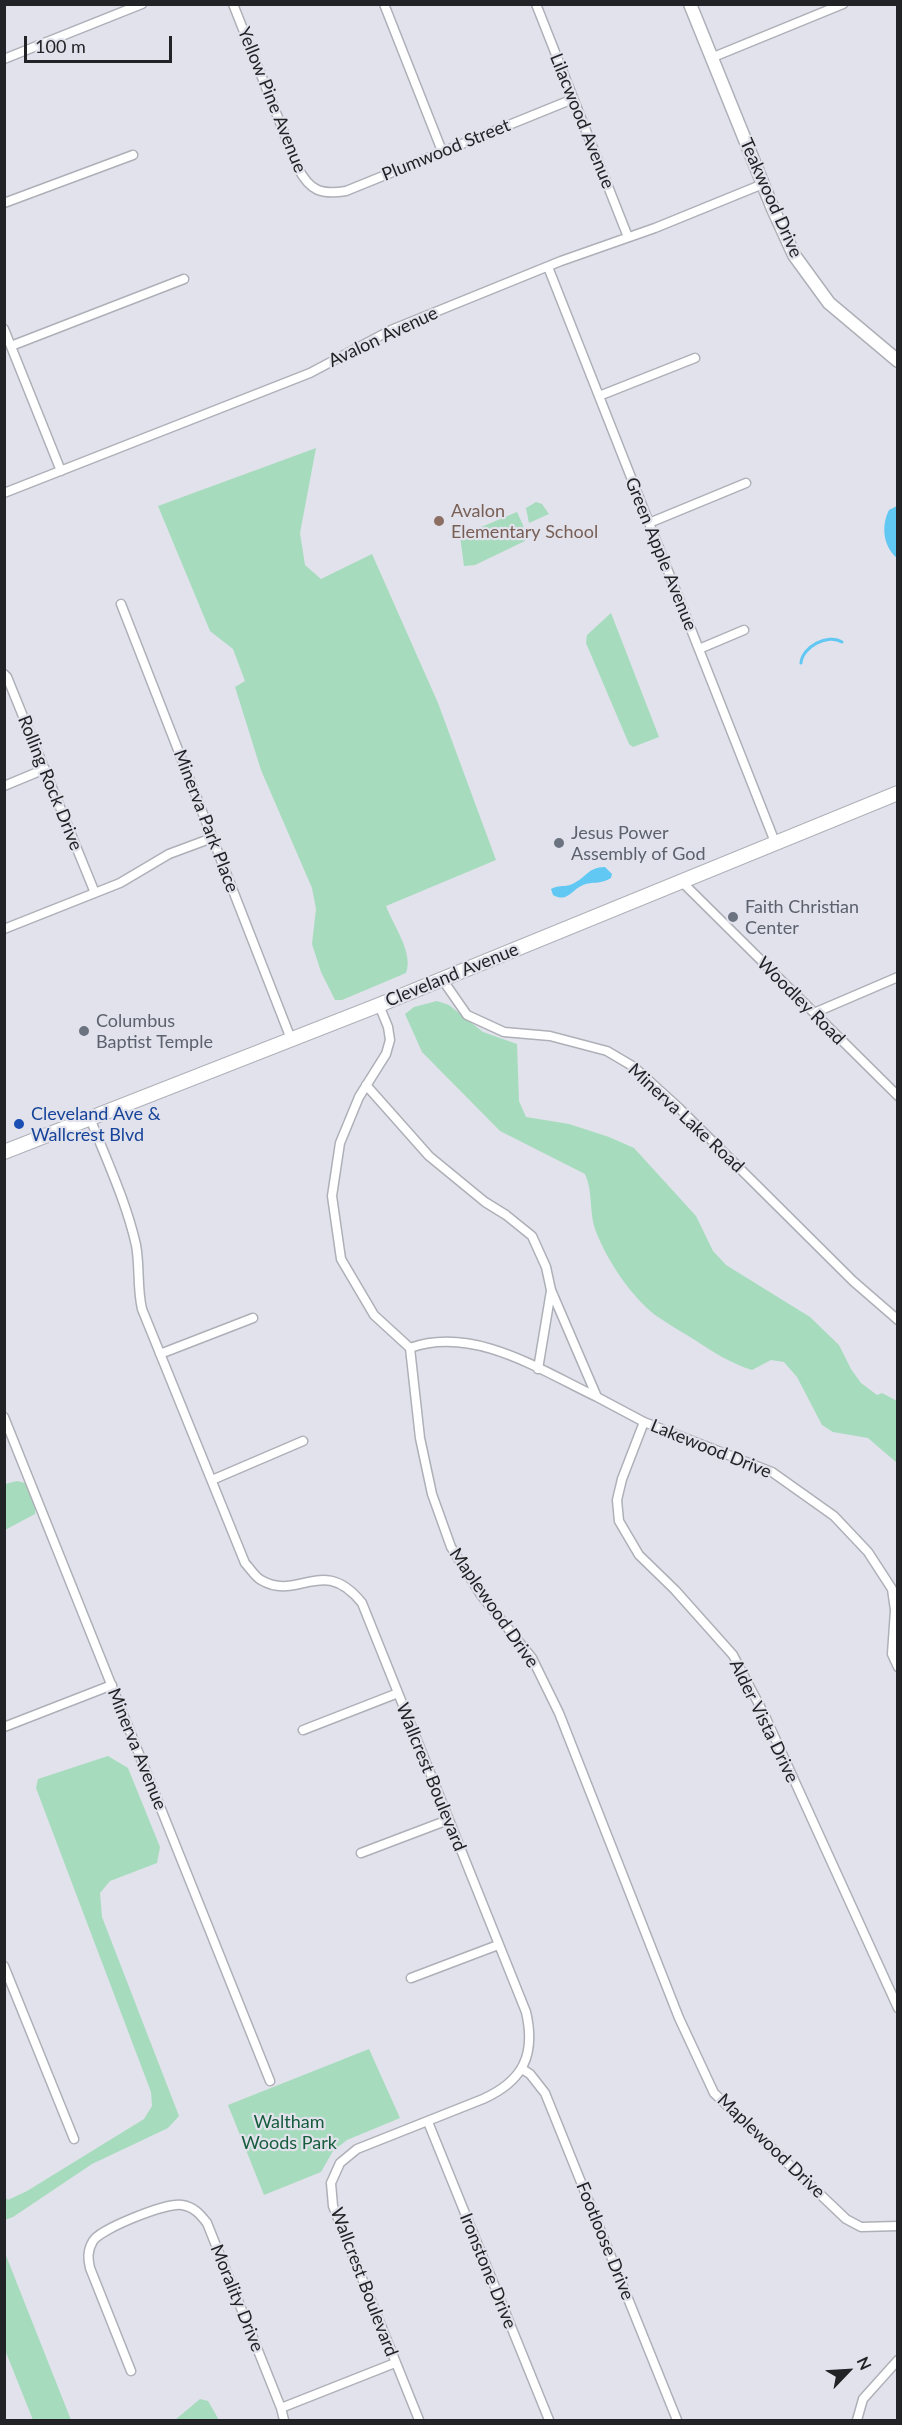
<!DOCTYPE html>
<html>
<head>
<meta charset="utf-8">
<style>
  body { margin:0 }
  #map { position:relative; width:902px; height:2425px; overflow:hidden; background:#e1e2eb; font-family:Lato,sans-serif }
  canvas { display:block }
  .frame { position:absolute; inset:0; border:6px solid #222326; pointer-events:none }
  .north { position:absolute; left:818px; top:2341px; width:60px; height:60px; -webkit-text-stroke:4px #e1e2eb; paint-order:stroke; rotate:65deg; font-size:16px; font-weight:700; line-height:24px; text-align:center; color:#222326 }
  .north::after { content:''; display:block; margin:auto; width:21px; height:27px; background:#222326; clip-path:polygon(50% 0,100% 100%,50% 72%,0 100%) }
  .scale { position:absolute; left:24px; top:36px; width:148px; height:27px; box-sizing:border-box; border:3px solid #222326; border-top:0; padding-left:8px; font-size:18px; line-height:21px; white-space:nowrap; color:#222326; -webkit-text-stroke:4px #e1e2eb; paint-order:stroke }
</style>
</head>
<body>
<div id="map">
<canvas width="902" height="2425"></canvas>
<div class="frame"></div>
<div class="north">N</div>
<div class="scale">100 m</div>
</div>
<script>
const ctx = document.querySelector('canvas').getContext('2d');
ctx.lineJoin = 'round';
function paint(path, color) { ctx.fillStyle = color; ctx.fill(path, 'evenodd'); }
function stroke(path, color, width, dash) { ctx.strokeStyle = color; ctx.lineWidth = width; ctx.lineCap = dash ? 'butt' : 'round'; ctx.setLineDash(dash || []); ctx.stroke(path); }
function label(font, color, halo, rows, align = 'center') {
  ctx.font = font + ' Lato,sans-serif'; ctx.lineWidth = 4.5; ctx.setLineDash([]); ctx.textBaseline = 'middle'; ctx.strokeStyle = halo; ctx.fillStyle = color; for (const [text, x, y, turn = 0] of rows) {
    ctx.save(); ctx.translate(x, y); ctx.rotate((+turn || 0) * Math.PI / 180); ctx.textAlign = isNaN(turn) ? turn : align; if (halo) ctx.strokeText(text, 0, 0); ctx.fillText(text, 0, 0); ctx.restore();
  }
}
paint(new Path2D(`
  M 316,448 L 300,533 L 305,565 L 321,579 L 372,554 L 438,703 L 496,860 L 386,906 C 393,925 414,953 406,973 L 342,1000 L 335,1000 L 321,972 L 312,944 L 316,909 L 312,888 L 261,770 L 235,687 L 245,681 L 233,649 L 210,631 L 158,506 Z
  M 536,502 L 542,504 L 549,514 L 529,523 L 526,508 Z
  M 517,512 L 523,525 L 525,541 L 475,565 L 464,566 L 460,536 Z
  M 611,613 L 659,737 L 633,747 L 629,744 L 586,643 L 587,635 Z
  M 437,1001 L 449,1005 L 483,1032 L 517,1044 L 519,1101 L 526,1117 L 569,1124 L 609,1137 L 634,1148 L 696,1216 L 713,1251 L 726,1265 L 810,1317 L 839,1345 L 851,1369 L 861,1383 L 877,1395 L 882,1393 L 897,1401 L 897,1463 L 868,1438 L 833,1432 L 822,1425 L 797,1377 L 784,1362 L 771,1360 L 752,1370 C 730,1363 713,1352 695,1340 C 682,1332 668,1324 655,1315 C 630,1295 606,1259 595,1229 C 589,1211 593,1191 585,1174 L 500,1131 L 422,1052 L 405,1014 L 414,1007 Z
  M 17,1481 L 25,1483 L 36,1501 L 35,1514 L 5,1530 L 5,1484 Z
  M 108,1756 L 128,1768 L 160,1847 L 157,1863 L 110,1881 L 100,1893 L 102,1917 L 179,2116 L 168,2128 L 92,2164 L 13,2217 L 5,2220 L 5,2197 L 8,2200 L 27,2191 L 144,2119 L 152,2106 L 151,2092 L 36,1788 L 38,1779 Z
  M 369,2049 L 400,2118 L 347,2140 L 333,2151 L 321,2172 L 264,2195 L 228,2105 Z
  M 4,2253 L 5,2253 L 71,2420 L 33,2420 L 5,2350 Z
  M 200,2399 L 208,2401 L 219,2420 L 175,2420 Z`), '#a6dcbd');
paint(new Path2D(`
  M 897,506 L 897,558 C 883,546 881,526 889,510 Z
  M 605,867 L 612,874 L 611,878 C 599,885 593,881 583,885 C 571,890 568,903 553,895 L 551,889 C 558,885 563,887 570,885 C 586,879 587,867 605,867 Z`), '#61c7f3');
stroke(new Path2D(`
  M 801,663 C 802,647 828,633 842,642`), '#61c7f3', 3);
const street = new Path2D(`
  M 233,4 L 298,168 C 310,191 321,195 346,191 L 573,99
  M 384,4 L 442,151
  M 536,4 L 628,237
  M 711,58 L 843,4
  M 4,59 L 142,4
  M 4,203 L 133,155
  M 548,267 L 775,842
  M 4,329 L 61,471
  M 11,346 L 184,279
  M 599,396 L 695,358
  M 4,493 L 310,373 L 391,330 L 561,261 L 655,228 L 763,184
  M 649,523 L 746,483
  M 121,604 L 291,1039
  M 699,649 L 744,630
  M 4,674 L 7,677 L 95,893
  M 4,786 L 45,769
  M 680,880 L 898,1096
  M 4,929 L 120,883 L 169,854 L 212,838
  M 442,979 L 467,1015 L 504,1032 L 550,1036 L 607,1051 L 634,1067 L 679,1108 L 853,1281 L 898,1320
  M 379,1005 L 388,1027 L 390,1040 L 386,1054 L 359,1097 L 340,1143 L 332,1196 L 341,1259 L 374,1315 L 410,1348 L 420,1438 L 432,1494 L 451,1547 L 481,1595 L 532,1658 L 559,1713 L 679,2018 L 714,2093 L 846,2219 L 861,2227 L 898,2226
  M 814,1013 L 898,977
  M 366,1085 L 429,1156 L 485,1202 L 506,1215 L 532,1236 L 546,1267 L 551,1290 L 597,1397 L 644,1422 L 772,1472 L 834,1516 L 868,1552 L 892,1589 L 895,1610 L 892,1654 L 898,1667
  M 90,1118 C 106,1159 126,1201 136,1245 C 140,1266 137,1288 142,1309 L 245,1563 C 250,1568 255,1577 261,1580 C 298,1602 323,1554 362,1603 L 526,2012 C 536,2055 523,2081 483,2099 L 357,2149 L 340,2163 L 331,2183 L 333,2206 L 419,2420
  M 410,1348 C 474,1325 542,1371 597,1397
  M 160,1354 L 253,1318
  M 538,1369 L 551,1291
  M 4,1417 L 270,2081
  M 644,1422 L 622,1479 L 617,1500 L 619,1521 L 639,1555 L 675,1590 L 733,1655 L 764,1714 L 898,2008
  M 212,1480 L 303,1441
  M 4,1727 L 112,1685
  M 303,1730 L 398,1693
  M 361,1853 L 448,1820
  M 4,1966 L 74,2139
  M 411,1978 L 498,1945
  M 522,2069 L 530,2074 L 545,2093 L 677,2420
  M 428,2122 L 549,2420
  M 131,2371 L 90,2268 C 88,2259 87,2251 93,2241 C 100,2229 167,2202 182,2205 C 194,2207 200,2214 207,2223 L 281,2408 L 284,2420
  M 281,2408 L 395,2363
  M 857,2420 L 863,2399 L 898,2360`);
const secondary = new Path2D(`
  M 690,4 L 773,209 L 794,255 L 829,303 L 898,361`);
const primary = new Path2D(`
  M 4,1152 L 379,1005 L 898,793`);
stroke(street, '#aeb0b8', 11);
stroke(secondary, '#aeb0b8', 15);
stroke(primary, '#aeb0b8', 16);
stroke(street, '#fff', 8);
stroke(secondary, '#fff', 12);
stroke(primary, '#fff', 14);
for (const [x, y, r, color] of [
  [439,521,6,"#8d6e63"],
  [559,843,6,"#6b7280"],
  [733,917,6,"#6b7280"],
  [84,1031,6,"#6b7280"],
  [19,1124,6,"#1a4fb4"]
]) { const dot = new Path2D(); dot.arc(x, y, r, 0, 2 * Math.PI); ctx.fillStyle = color; ctx.fill(dot); stroke(dot, '#e1e2eb', 2); }
label('18px', '#222326', '#e1e2eb', [
  ["Yellow Pine Avenue",272,100,68],
  ["Lilacwood Avenue",582,121,68],
  ["Plumwood Street",446,150,-22],
  ["Teakwood Drive",771,198,66],
  ["Avalon Avenue",383,337,-25],
  ["Green Apple Avenue",661,554,68],
  ["Rolling Rock Drive",50,783,68],
  ["Minerva Park Place",206,821,69],
  ["Cleveland Avenue",452,975,-22],
  ["Woodley Road",801,1001,45],
  ["Minerva Lake Road",686,1118,43],
  ["Lakewood Drive",711,1449,22],
  ["Maplewood Drive",494,1608,55],
  ["Alder Vista Drive",764,1721,64],
  ["Minerva Avenue",137,1749,68],
  ["Wallcrest Boulevard",431,1777,68],
  ["Maplewood Drive",771,2146,44],
  ["Footloose Drive",605,2241,68],
  ["Ironstone Drive",488,2271,68],
  ["Wallcrest Boulevard",364,2282,69],
  ["Morality Drive",237,2298,68]
]);
label('18px', '#785e54', '#e1e2eb', [
  ["Avalon",451,511],
  ["Elementary School",451,532]
], 'left');
label('18px', '#5b616d', '#e1e2eb', [
  ["Jesus Power",571,833],
  ["Assembly of God",571,854],
  ["Faith Christian",745,907],
  ["Center",745,928],
  ["Columbus",96,1021],
  ["Baptist Temple",96,1042]
], 'left');
label('18px', '#164399', '#e1e2eb', [
  ["Cleveland Ave &",31,1114],
  ["Wallcrest Blvd",31,1135]
], 'left');
label('18px', '#175c3c', '#e1e2eb', [
  ["Waltham",289,2122],
  ["Woods Park",289,2143]
]);
</script>
</body>
</html>
